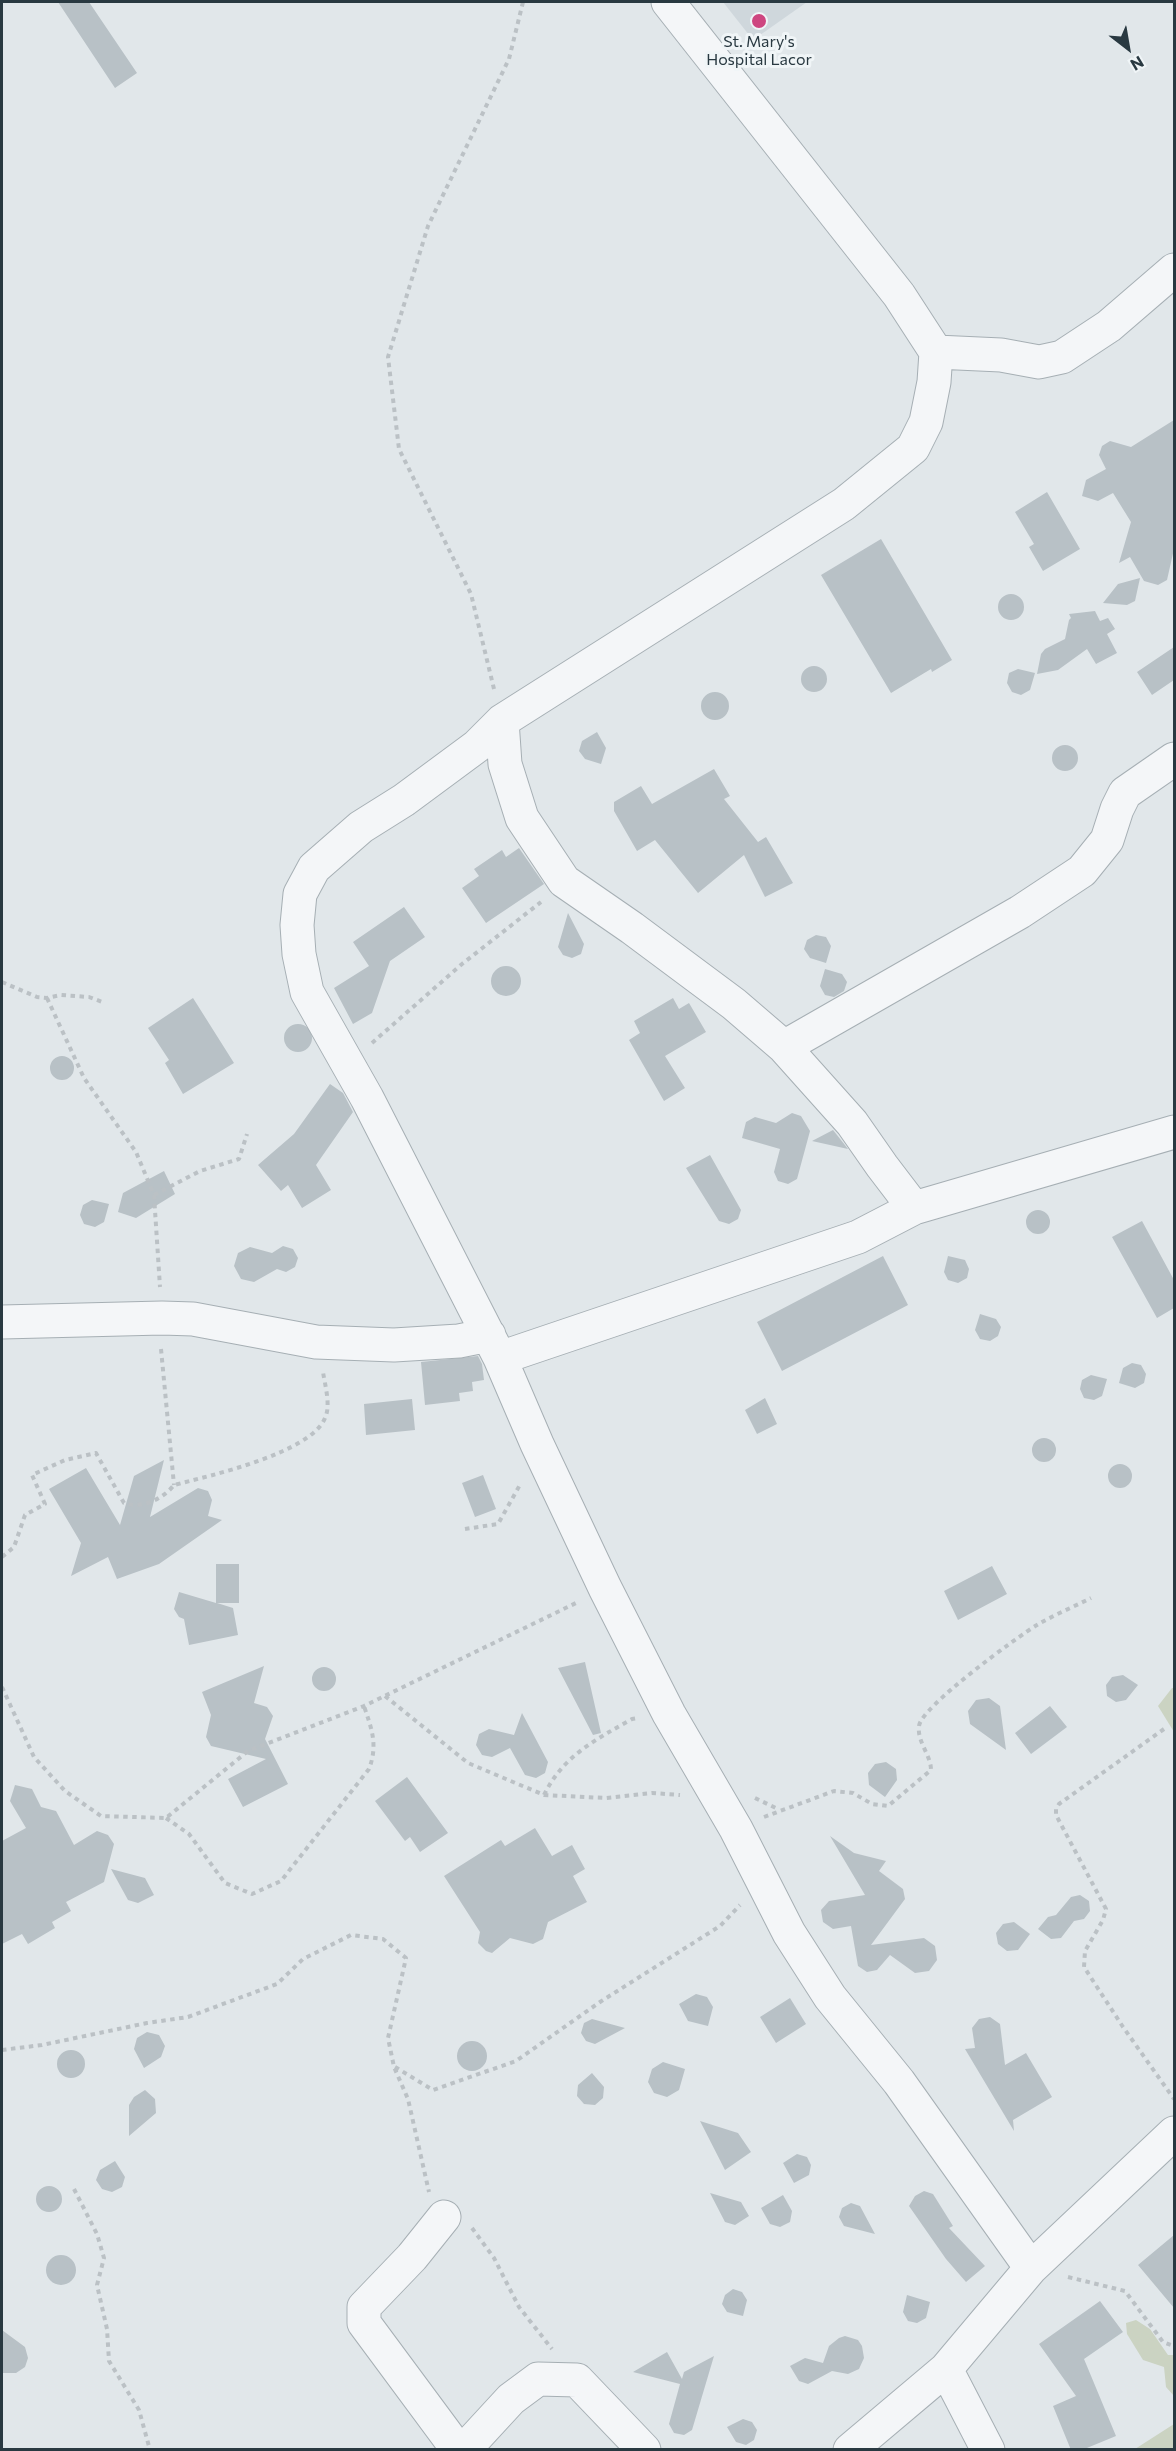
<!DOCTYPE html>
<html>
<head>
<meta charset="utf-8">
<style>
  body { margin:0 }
  #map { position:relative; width:1176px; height:2451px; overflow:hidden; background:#e1e7ea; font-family:Commissioner,sans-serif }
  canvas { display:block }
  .frame { position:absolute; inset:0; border:3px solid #293941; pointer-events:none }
  .north { position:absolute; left:1098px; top:18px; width:60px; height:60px; -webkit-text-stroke:4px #f0f5f7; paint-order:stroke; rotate:149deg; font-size:16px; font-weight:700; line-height:24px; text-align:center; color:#293941 }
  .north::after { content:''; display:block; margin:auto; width:21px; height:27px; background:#293941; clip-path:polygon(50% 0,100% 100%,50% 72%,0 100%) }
</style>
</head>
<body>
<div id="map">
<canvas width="1176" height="2451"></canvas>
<div class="frame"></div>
<div class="north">N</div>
</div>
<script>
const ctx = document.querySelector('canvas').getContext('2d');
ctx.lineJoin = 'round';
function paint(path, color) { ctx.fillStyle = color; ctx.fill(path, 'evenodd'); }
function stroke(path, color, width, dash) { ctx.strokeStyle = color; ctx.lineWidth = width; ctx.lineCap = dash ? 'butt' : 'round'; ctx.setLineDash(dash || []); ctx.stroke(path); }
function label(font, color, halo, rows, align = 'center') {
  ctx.font = font + ' Commissioner,sans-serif'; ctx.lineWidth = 6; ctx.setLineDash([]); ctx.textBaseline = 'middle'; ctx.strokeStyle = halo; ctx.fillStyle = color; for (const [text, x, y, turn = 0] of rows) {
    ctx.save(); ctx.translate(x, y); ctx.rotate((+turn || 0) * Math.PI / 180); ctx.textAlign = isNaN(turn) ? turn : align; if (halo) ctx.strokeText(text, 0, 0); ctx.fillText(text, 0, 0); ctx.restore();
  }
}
paint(new Path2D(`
  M 723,2 L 807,2 L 753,40 Z`), '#cfd7dc');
paint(new Path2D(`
  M 1172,1688 L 1174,1688 L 1174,1732 L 1158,1706 Z
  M 1136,2320 L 1150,2329 L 1168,2355 L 1174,2355 L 1174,2396 L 1166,2387 L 1164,2367 L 1143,2360 L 1127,2334 L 1126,2323 Z
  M 1174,2424 L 1174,2449 L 1135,2449 Z`), '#cbd3c2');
paint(new Path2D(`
  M 58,2 L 89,2 L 137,73 L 115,88 Z
  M 1174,420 L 1174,549 L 1167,580 L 1158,585 L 1144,581 L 1130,557 L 1119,563 L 1131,522 L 1113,493 L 1098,501 L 1082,496 L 1086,480 L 1106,469 L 1099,455 L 1102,446 L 1110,441 L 1131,447 Z
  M 1047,492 L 1080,549 L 1043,571 L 1029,547 L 1034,544 L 1015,512 Z
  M 881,539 L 952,660 L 932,672 L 931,669 L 891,693 L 821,575 Z
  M 1140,578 L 1135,601 L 1127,605 L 1103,603 L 1118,584 Z
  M998 607a13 13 0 1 1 26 0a13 13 0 1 1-26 0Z
  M 1095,611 L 1100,621 L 1108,618 L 1115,629 L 1107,634 L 1117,653 L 1096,664 L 1087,649 L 1058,670 L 1037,674 L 1041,654 L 1045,649 L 1065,639 L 1069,620 L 1071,618 L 1069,614 Z
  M 1174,647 L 1174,680 L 1152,695 L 1137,672 Z
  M801 679a13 13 0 1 1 26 0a13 13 0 1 1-26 0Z
  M 1018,669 L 1035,673 L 1030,690 L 1021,695 L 1012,692 L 1007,683 L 1009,673 Z
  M701 706a14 14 0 1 1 28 0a14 14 0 1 1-28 0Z
  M 597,732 L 606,748 L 601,764 L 585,759 L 579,751 L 582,741 Z
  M1052 758a13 13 0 1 1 26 0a13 13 0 1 1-26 0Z
  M 714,769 L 730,796 L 724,799 L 758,842 L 766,837 L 793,883 L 765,897 L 744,855 L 698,893 L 655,840 L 637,851 L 614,811 L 614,802 L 641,786 L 652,804 Z
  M 519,848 L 544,884 L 486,923 L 462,888 L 479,876 L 474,869 L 502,850 L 506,857 Z
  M 404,907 L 425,937 L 390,961 L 372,1013 L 353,1024 L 334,988 L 369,966 L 353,942 Z
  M 568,913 L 584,944 L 581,954 L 572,958 L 563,955 L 558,947 Z
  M 816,935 L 826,937 L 831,946 L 826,963 L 810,958 L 804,949 L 807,940 Z
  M491 981a15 15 0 1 1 30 0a15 15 0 1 1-30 0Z
  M 825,969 L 842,974 L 847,982 L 844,991 L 834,997 L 825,995 L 820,986 Z
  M 193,998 L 234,1063 L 183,1094 L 165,1063 L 169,1060 L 148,1028 Z
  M 673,998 L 679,1009 L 689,1003 L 706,1032 L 665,1056 L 685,1088 L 664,1101 L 629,1040 L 640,1033 L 634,1021 Z
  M284 1038a14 14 0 1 1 28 0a14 14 0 1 1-28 0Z
  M50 1068a12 12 0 1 1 24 0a12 12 0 1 1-24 0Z
  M 330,1084 L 343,1093 L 353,1112 L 316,1165 L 331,1190 L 302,1208 L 288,1185 L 281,1191 L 258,1165 L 294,1134 Z
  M 792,1113 L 801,1116 L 810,1131 L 797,1179 L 788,1184 L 778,1181 L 774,1172 L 780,1149 L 742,1138 L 746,1122 L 755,1117 L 776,1123 Z
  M 833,1130 L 837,1135 L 848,1149 L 812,1141 Z
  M 710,1155 L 741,1210 L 738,1219 L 729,1224 L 719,1221 L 686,1168 Z
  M 164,1171 L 175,1194 L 136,1218 L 118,1212 L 123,1193 Z
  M 92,1200 L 109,1204 L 104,1222 L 95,1227 L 84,1224 L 80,1215 L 83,1205 Z
  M1026 1222a12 12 0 1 1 24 0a12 12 0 1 1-24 0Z
  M 1142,1221 L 1174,1280 L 1174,1308 L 1157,1318 L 1112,1237 Z
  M 283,1246 L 293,1249 L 298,1258 L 295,1267 L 286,1272 L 277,1269 L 254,1282 L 241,1279 L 234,1266 L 238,1253 L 250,1247 L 272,1253 Z
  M 883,1256 L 908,1305 L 782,1371 L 757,1322 Z
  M 948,1256 L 965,1260 L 969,1269 L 967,1278 L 958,1283 L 948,1280 L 944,1272 Z
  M 980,1314 L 996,1319 L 1001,1327 L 998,1336 L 990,1341 L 980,1339 L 975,1330 Z
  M 478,1356 L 482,1364 L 484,1380 L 472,1382 L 473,1391 L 459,1393 L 460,1401 L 425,1405 L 421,1362 Z
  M 1132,1363 L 1141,1365 L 1146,1374 L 1144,1383 L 1135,1388 L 1119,1383 L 1123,1368 Z
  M 1091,1375 L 1107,1379 L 1102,1396 L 1094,1400 L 1084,1398 L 1080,1389 L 1082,1380 Z
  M 765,1398 L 777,1424 L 757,1434 L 745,1410 Z
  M 412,1399 L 415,1430 L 366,1435 L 364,1404 Z
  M1032 1450a12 12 0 1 1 24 0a12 12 0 1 1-24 0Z
  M 164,1460 L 150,1517 L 198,1488 L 208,1491 L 212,1500 L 208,1516 L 222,1520 L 159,1564 L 117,1579 L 108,1557 L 71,1576 L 81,1543 L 49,1489 L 86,1468 L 120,1525 L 134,1476 Z
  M1108 1476a12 12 0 1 1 24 0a12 12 0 1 1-24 0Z
  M 483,1475 L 496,1509 L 475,1517 L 462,1483 Z
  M 216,1564 L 239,1564 L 239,1603 L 217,1603 L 233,1608 L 238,1635 L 189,1645 L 184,1619 L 179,1617 L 174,1609 L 179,1592 L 216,1603 Z
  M 992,1566 L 1007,1594 L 958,1620 L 944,1591 Z
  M 585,1662 L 601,1733 L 593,1735 L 558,1668 Z
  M 264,1666 L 254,1703 L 267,1707 L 273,1716 L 265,1739 L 288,1784 L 243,1807 L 228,1779 L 266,1759 L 211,1746 L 206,1737 L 211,1715 L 202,1692 Z
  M312 1679a12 12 0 1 1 24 0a12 12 0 1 1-24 0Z
  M 1123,1675 L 1138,1685 L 1126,1700 L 1116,1702 L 1107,1696 L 1106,1685 L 1112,1677 Z
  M 989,1698 L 1000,1706 L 1006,1750 L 970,1724 L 968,1711 L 976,1700 Z
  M 1050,1706 L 1067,1727 L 1031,1754 L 1015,1733 Z
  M 522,1713 L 548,1762 L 545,1773 L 536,1778 L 525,1775 L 510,1748 L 492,1757 L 482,1755 L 476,1745 L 479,1734 L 489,1729 L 514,1735 Z
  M 886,1762 L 896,1769 L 897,1780 L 885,1797 L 869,1785 L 868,1773 L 875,1764 Z
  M 407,1777 L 448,1833 L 420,1852 L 410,1837 L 405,1841 L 375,1801 Z
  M 15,1785 L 32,1789 L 41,1807 L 56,1811 L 74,1845 L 97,1831 L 108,1835 L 114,1844 L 104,1882 L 66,1902 L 71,1911 L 52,1922 L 55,1928 L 28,1944 L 22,1934 L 2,1944 L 2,1841 L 26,1828 L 10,1801 Z
  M 535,1828 L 552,1856 L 572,1845 L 585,1869 L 573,1876 L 587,1902 L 548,1922 L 543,1939 L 533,1944 L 510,1938 L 492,1953 L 486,1951 L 478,1943 L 480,1932 L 444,1876 L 501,1840 L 505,1846 Z
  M 830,1836 L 854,1853 L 886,1861 L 879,1871 L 903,1889 L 905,1899 L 871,1945 L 924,1938 L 935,1946 L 937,1960 L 929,1971 L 915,1973 L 890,1955 L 877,1970 L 867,1972 L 858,1966 L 851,1926 L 833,1929 L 823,1922 L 821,1910 L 829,1901 L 865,1895 Z
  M 111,1869 L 145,1878 L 154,1895 L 138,1903 L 128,1900 Z
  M 1080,1895 L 1089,1901 L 1090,1911 L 1084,1919 L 1074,1921 L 1061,1938 L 1051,1939 L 1038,1929 L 1048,1917 L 1056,1915 L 1071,1897 Z
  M 1014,1922 L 1030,1934 L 1018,1950 L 1007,1951 L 998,1944 L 996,1933 L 1003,1924 Z
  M 696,1994 L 707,1997 L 713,2007 L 708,2026 L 688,2021 L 679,2004 Z
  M 790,1998 L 806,2024 L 776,2043 L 760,2017 Z
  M 990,2017 L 1000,2024 L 1005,2065 L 1026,2053 L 1052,2097 L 1013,2120 L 1014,2131 L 965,2049 L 975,2048 L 972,2028 L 979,2019 Z
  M 592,2019 L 625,2028 L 595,2044 L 586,2041 L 581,2033 L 584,2023 Z
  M 147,2032 L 159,2035 L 165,2046 L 161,2057 L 144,2068 L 134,2049 L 137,2038 Z
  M457 2056a15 15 0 1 1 30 0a15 15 0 1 1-30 0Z
  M57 2064a14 14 0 1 1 28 0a14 14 0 1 1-28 0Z
  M 663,2062 L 685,2069 L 679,2090 L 667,2097 L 654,2093 L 648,2082 L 652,2069 Z
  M 592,2073 L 604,2087 L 603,2098 L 595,2105 L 584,2104 L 577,2096 L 578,2085 Z
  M 145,2090 L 155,2099 L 156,2113 L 129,2136 L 129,2105 L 134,2097 Z
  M 700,2121 L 738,2133 L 751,2152 L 725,2170 Z
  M 797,2154 L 807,2157 L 811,2165 L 809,2175 L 794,2183 L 783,2163 Z
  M 115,2161 L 125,2177 L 122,2187 L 112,2192 L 102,2189 L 96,2180 L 100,2170 Z
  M36 2199a13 13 0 1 1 26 0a13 13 0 1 1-26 0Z
  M 924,2191 L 933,2194 L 953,2226 L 949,2228 L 985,2266 L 966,2282 L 946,2259 L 909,2206 L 915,2196 Z
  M 710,2193 L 741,2202 L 749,2216 L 735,2225 L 725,2222 Z
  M 783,2195 L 792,2211 L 790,2222 L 780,2227 L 770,2224 L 761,2208 Z
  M 851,2203 L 860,2206 L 875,2234 L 844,2226 L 839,2217 L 842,2208 Z
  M 1174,2235 L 1174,2308 L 1138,2265 Z
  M46 2270a15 15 0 1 1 30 0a15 15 0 1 1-30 0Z
  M 733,2289 L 742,2292 L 747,2300 L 743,2316 L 727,2312 L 722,2304 L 725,2295 Z
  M 907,2295 L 930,2302 L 926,2318 L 917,2323 L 908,2321 L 903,2312 Z
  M 1100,2301 L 1123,2332 L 1084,2359 L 1116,2436 L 1082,2450 L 1071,2450 L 1053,2406 L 1076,2396 L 1039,2344 Z
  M 2,2330 L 25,2347 L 28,2358 L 25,2367 L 16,2373 L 2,2373 Z
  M 845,2336 L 858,2340 L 862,2346 L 864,2358 L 859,2369 L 848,2374 L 832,2371 L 808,2384 L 799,2381 L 790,2366 L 805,2358 L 823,2363 L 829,2346 L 839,2338 Z
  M 667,2352 L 682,2379 L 684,2372 L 714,2356 L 692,2430 L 684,2435 L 674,2433 L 669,2424 L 680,2384 L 633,2372 Z
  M 743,2419 L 752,2422 L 757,2430 L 754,2440 L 746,2445 L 736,2442 L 727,2427 Z`), '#b8c1c6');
const minor = new Path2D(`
  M 668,2 L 899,295 L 936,352 L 934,382 L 926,422 L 913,448 L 844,504 L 502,721 L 477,746 L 404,800 L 361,827 L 314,868 L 300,894 L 297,925 L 299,954 L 307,992 L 367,1098 L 500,1358 L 537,1444 L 605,1588 L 669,1714 L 736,1829 L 789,1933 L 830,1997 L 899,2082 L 1031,2268
  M 936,352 L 1001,355 L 1039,362 L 1062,357 L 1109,326 L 1174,270
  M 502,721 L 505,764 L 522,818 L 564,881 L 632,928 L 734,1004 L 784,1047 L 852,1123 L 882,1166 L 914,1208 L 1174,1132
  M 784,1047 L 1020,912 L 1082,871 L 1107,840 L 1117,809 L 1125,793 L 1174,759
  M 2,1322 L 162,1318 L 193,1319 L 316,1342 L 394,1345 L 459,1341 L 489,1335
  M 500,1358 L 858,1237 L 914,1208
  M 444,2217 L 412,2257 L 364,2307 L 364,2323 L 458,2450
  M 946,2369 L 988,2450
  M 464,2450 L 511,2399 L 538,2379 L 577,2380 L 644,2450
  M 850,2450 L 946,2369 L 1031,2268 L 1174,2133`);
stroke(minor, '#a6afb4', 35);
stroke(new Path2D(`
  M 494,689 L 471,594 L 399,449 L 388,357 L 428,226 L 509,59 L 523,2
  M 2,982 L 37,997 L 47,998 L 61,995 L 89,997 L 105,1003
  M 47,998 L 84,1078 L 136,1152 L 154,1195 L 160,1287
  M 372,1043 L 462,964 L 541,902
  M 154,1195 L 200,1171 L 239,1159 L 247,1134
  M 161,1349 L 174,1485
  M 465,1529 L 498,1524 L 521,1483
  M 2,1557 L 14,1547 L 25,1515 L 45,1504 L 32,1475 L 65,1460 L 96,1453 L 124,1503 C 142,1509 163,1499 174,1485 C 209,1476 311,1453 325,1418 C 331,1406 325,1385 323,1372
  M 2,1687 L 34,1757 L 65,1791 L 101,1816 L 166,1818 L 248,1751 L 364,1706 L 578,1602
  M 385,1696 L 468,1763 L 544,1795 L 606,1798 L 652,1793 L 680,1795
  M 1164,1729 L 1059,1804 L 1056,1809 L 1056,1815 L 1106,1909 L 1103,1920 L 1085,1951 L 1084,1967 L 1123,2027 L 1174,2099
  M 544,1795 C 563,1756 595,1740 632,1719 L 638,1718
  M 755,1798 L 778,1809
  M 764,1817 L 834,1791 L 853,1793 L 872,1804 L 888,1806 L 931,1770 C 931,1755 917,1742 919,1726 C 921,1707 1017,1637 1037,1625 C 1054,1615 1073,1607 1091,1598
  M 166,1818 L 189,1834 L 225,1883 L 252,1894 L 281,1881 L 369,1769 C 378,1745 372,1730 364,1706
  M 2,2050 L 42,2045 L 147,2023 L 188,2017 L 277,1984 L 303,1959 L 351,1935 L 383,1939 L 406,1958 L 388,2038 L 394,2067 L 408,2099 L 429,2192
  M 395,2067 L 433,2090 L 516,2061 L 600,2002 L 720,1926 L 740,1905
  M 74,2189 L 97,2234 L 104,2258 L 97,2285 L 107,2329 L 109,2361 L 139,2410 L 150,2450
  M 472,2228 L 494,2258 L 519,2307 L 552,2349
  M 1068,2277 L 1125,2291 L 1163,2342 L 1174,2346`), '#bbc1c5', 4, [4.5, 4.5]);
stroke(minor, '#f4f6f8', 33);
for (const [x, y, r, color] of [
  [759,21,8,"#ce4680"]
]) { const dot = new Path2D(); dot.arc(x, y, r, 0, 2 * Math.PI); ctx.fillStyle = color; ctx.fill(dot); stroke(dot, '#f0f5f7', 2); }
label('16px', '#293941', '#f0f5f7', [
  ["St. Mary's",759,42],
  ["Hospital Lacor",759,60]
]);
</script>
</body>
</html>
